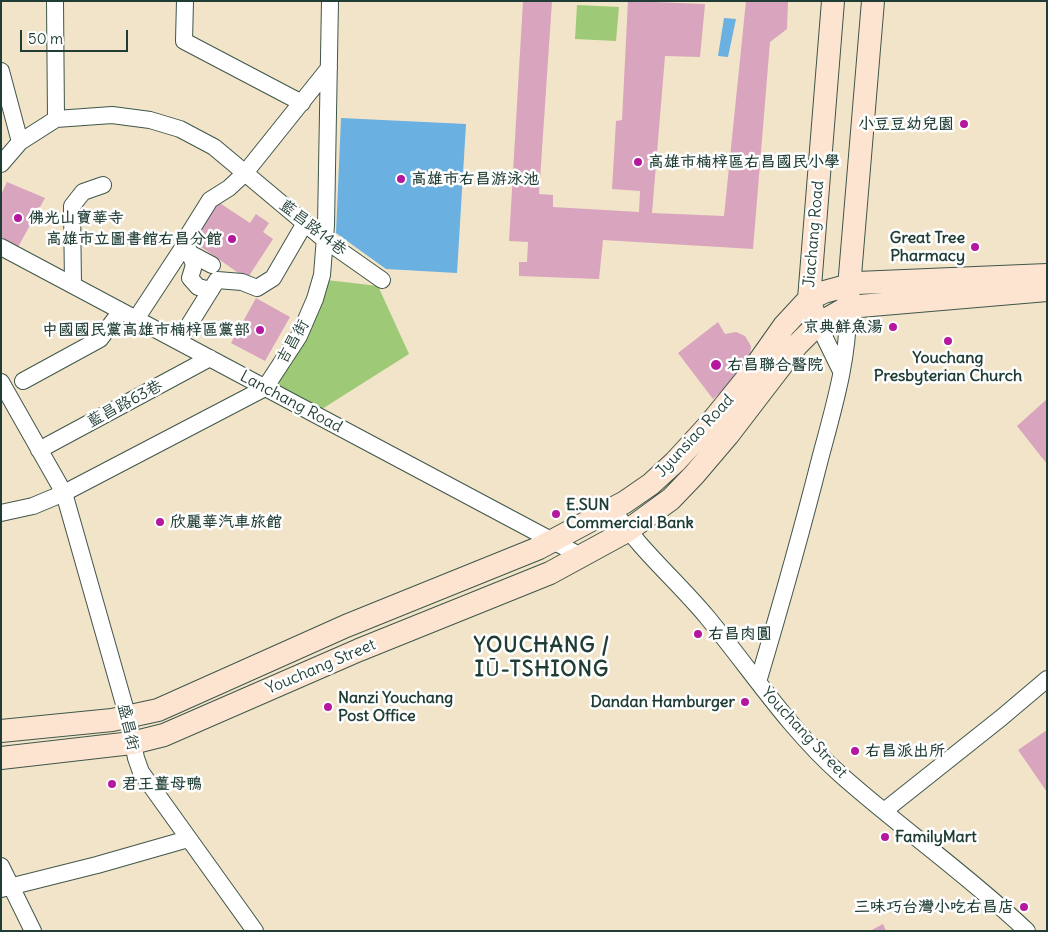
<!DOCTYPE html>
<html>
<head>
<meta charset="utf-8">
<style>
  body { margin:0 }
  #map { position:relative; width:1048px; height:932px; overflow:hidden; background:#f2e4c8; font-family:Delius,sans-serif }
  canvas { display:block }
  .frame { position:absolute; inset:0; border:2px solid #1f3d34; pointer-events:none }
  .scale { position:absolute; left:20px; top:30px; width:108px; height:22px; box-sizing:border-box; border:2px solid #1f3d34; border-top:0; padding-left:6px; font-size:15px; line-height:18px; white-space:nowrap; color:#1f3d34; -webkit-text-stroke:4px #fff; paint-order:stroke }
</style>
</head>
<body>
<div id="map">
<canvas width="1048" height="932"></canvas>
<div class="frame"></div>
<div class="scale">50 m</div>
</div>
<script>
const ctx = document.querySelector('canvas').getContext('2d');
ctx.lineJoin = 'round';
function paint(path, color) { ctx.fillStyle = color; ctx.fill(path, 'evenodd'); }
function stroke(path, color, width, dash) { ctx.strokeStyle = color; ctx.lineWidth = width; ctx.lineCap = dash ? 'butt' : 'round'; ctx.setLineDash(dash || []); ctx.stroke(path); }
function label(font, color, halo, rows, align = 'center') {
  ctx.font = font + ' Delius,"LXGW WenKai TC",sans-serif'; ctx.lineWidth = 5; ctx.setLineDash([]); ctx.textBaseline = 'middle'; ctx.strokeStyle = halo; ctx.fillStyle = color; for (const [text, x, y, turn = 0] of rows) {
    ctx.save(); ctx.translate(x, y); ctx.rotate((+turn || 0) * Math.PI / 180); ctx.textAlign = isNaN(turn) ? turn : align; if (halo) ctx.strokeText(text, 0, 0); ctx.fillText(text, 0, 0); ctx.restore();
  }
}
paint(new Path2D(`
  M 577,5 L 619,7 L 616,41 L 575,39 Z
  M 327,280 L 378,286 L 409,354 L 322,409 L 274,385 Z`), '#9eca77');
paint(new Path2D(`
  M 724,18 L 736,19 L 728,57 L 718,56 Z
  M 341,118 L 466,124 L 457,273 L 386,269 L 336,233 Z`), '#6ab0e0');
paint(new Path2D(`
  M 523,1 L 552,1 L 539,194 L 553,195 L 553,207 L 639,212 L 640,191 L 612,189 L 616,121 L 622,120 L 628,1 L 705,4 L 700,57 L 665,56 L 652,213 L 724,216 L 746,1 L 788,1 L 787,29 L 770,42 L 753,249 L 603,240 L 599,279 L 519,276 L 519,262 L 527,262 L 528,242 L 509,241 Z
  M 7,182 L 45,198 L 18,247 L 1,237 L 1,195 Z
  M 215,200 L 250,223 L 256,214 L 269,223 L 263,232 L 273,239 L 247,279 L 190,239 Z
  M 256,298 L 290,317 L 265,361 L 231,343 Z
  M 718,322 L 725,334 L 736,332 L 745,336 L 751,346 L 750,358 L 742,372 L 713,399 L 678,353 Z
  M 1047,399 L 1047,464 L 1017,426 Z
  M 1047,730 L 1047,792 L 1018,750 Z
  M 883,924 L 886,931 L 870,931 Z`), '#d8a4be');
const street = new Path2D(`
  M 55,1 L 56,119
  M 185,1 L 184,41 L 302,103
  M 1,71 L 20,142
  M 1,164 L 20,142 L 56,119 L 112,115 L 150,120 L 180,129 L 214,147 L 325,240 L 382,280
  M 1,247 L 581,556
  M 73,285 L 72,206 L 83,192 L 103,185
  M 211,290 L 198,287 L 190,278 L 194,265 L 185,240 L 210,200 L 229,188 L 245,173 L 329,68
  M 136,319 L 182,249 L 212,265
  M 818,324 L 841,371
  M 179,341 L 217,280 L 242,282 L 257,288 L 273,278 L 305,223
  M 23,381 L 100,339 L 121,311
  M 1,382 L 64,493 L 128,718 L 136,758 L 141,772 L 255,931
  M 39,450 L 210,358
  M 612,508 C 639,549 676,580 707,617 C 751,670 789,729 841,775 C 902,829 968,875 1027,931
  M 1,513 L 33,506 L 64,493 L 265,388 L 299,336 L 315,299 L 322,275 L 326,225 L 330,1
  M 758,682 C 780,608 801,534 820,459 C 833,410 849,358 848,307
  M 884,811 L 1001,718 L 1047,679
  M 1,866 L 33,931
  M 1,889 L 97,865 L 188,839`);
const secondary = new Path2D(`
  M 848,299 L 873,1
  M 813,311 L 809,299 L 833,1
  M 1,731 L 112,720 L 158,710 L 346,626 L 539,548 L 625,502 L 651,484 L 675,462 L 709,425 L 748,377 L 784,326 L 809,299 L 824,292 L 857,283 L 1047,275
  M 1,758 L 132,743 L 164,735 L 359,650 L 550,573 L 627,531 L 671,499 L 694,475 L 728,435 L 797,345 L 818,324 L 848,307 L 1047,290`);
stroke(street, '#3f564a', 18);
stroke(secondary, '#3f564a', 24);
stroke(street, '#fff', 16);
stroke(secondary, '#fde4d1', 22);
for (const [x, y, r, color] of [
  [964,124,5,"#b5179e"],
  [638,162,5,"#b5179e"],
  [401,179,5,"#b5179e"],
  [18,218,5,"#b5179e"],
  [232,239,5,"#b5179e"],
  [975,247,5,"#b5179e"],
  [893,327,5,"#b5179e"],
  [260,330,5,"#b5179e"],
  [948,341,5,"#b5179e"],
  [716,365,6,"#b5179e"],
  [556,514,5,"#b5179e"],
  [160,522,5,"#b5179e"],
  [698,634,5,"#b5179e"],
  [745,702,5,"#b5179e"],
  [328,707,5,"#b5179e"],
  [855,751,5,"#b5179e"],
  [112,784,5,"#b5179e"],
  [885,837,5,"#b5179e"],
  [1024,907,5,"#b5179e"]
]) { const dot = new Path2D(); dot.arc(x, y, r, 0, 2 * Math.PI); ctx.fillStyle = color; ctx.fill(dot); stroke(dot, '#fff', 2); }
label('bold 16px', '#1f3d34', '#fff', [
  ["小豆豆幼兒園",954,124,"right"],
  ["高雄市楠梓區右昌國民小學",648,162],
  ["高雄市右昌游泳池",411,179],
  ["佛光山寶華寺",28,218],
  ["Great Tree",965,238,"right"],
  ["Pharmacy",965,256,"right"],
  ["高雄市立圖書館右昌分館",222,239,"right"],
  ["京典鮮魚湯",883,327,"right"],
  ["中國國民黨高雄市楠梓區黨部",250,330,"right"],
  ["Youchang",948,358,"center"],
  ["Presbyterian Church",948,376,"center"],
  ["右昌聯合醫院",727,365],
  ["E.SUN",566,505],
  ["Commercial Bank",566,523],
  ["欣麗華汽車旅館",170,522],
  ["右昌肉圓",708,634],
  ["Nanzi Youchang",338,698],
  ["Post Office",338,716],
  ["Dandan Hamburger",735,702,"right"],
  ["右昌派出所",865,751],
  ["君王薑母鴨",122,784],
  ["FamilyMart",895,837],
  ["三味巧台灣小吃右昌店",1014,907,"right"]
], 'left');
label('16px', '#1f3d34', '#fff', [
  ["藍昌路14巷",313,228,38],
  ["Jiachang Road",814,234,-85],
  ["吉昌街",293,342,-60],
  ["Lanchang Road",291,402,28],
  ["藍昌路63巷",125,404,-28],
  ["Jyunsiao Road",695,436,-47],
  ["Youchang Street",321,667,-23],
  ["盛昌街",128,727,77],
  ["Youchang Street",804,733,47]
]);
ctx.letterSpacing = '1px';
label('bold 21px', '#1f3d34', '#fff', [
  ["YOUCHANG /",542,646],
  ["IŪ-TSHIONG",542,670]
]);
ctx.letterSpacing = '0px';
</script>
</body>
</html>
